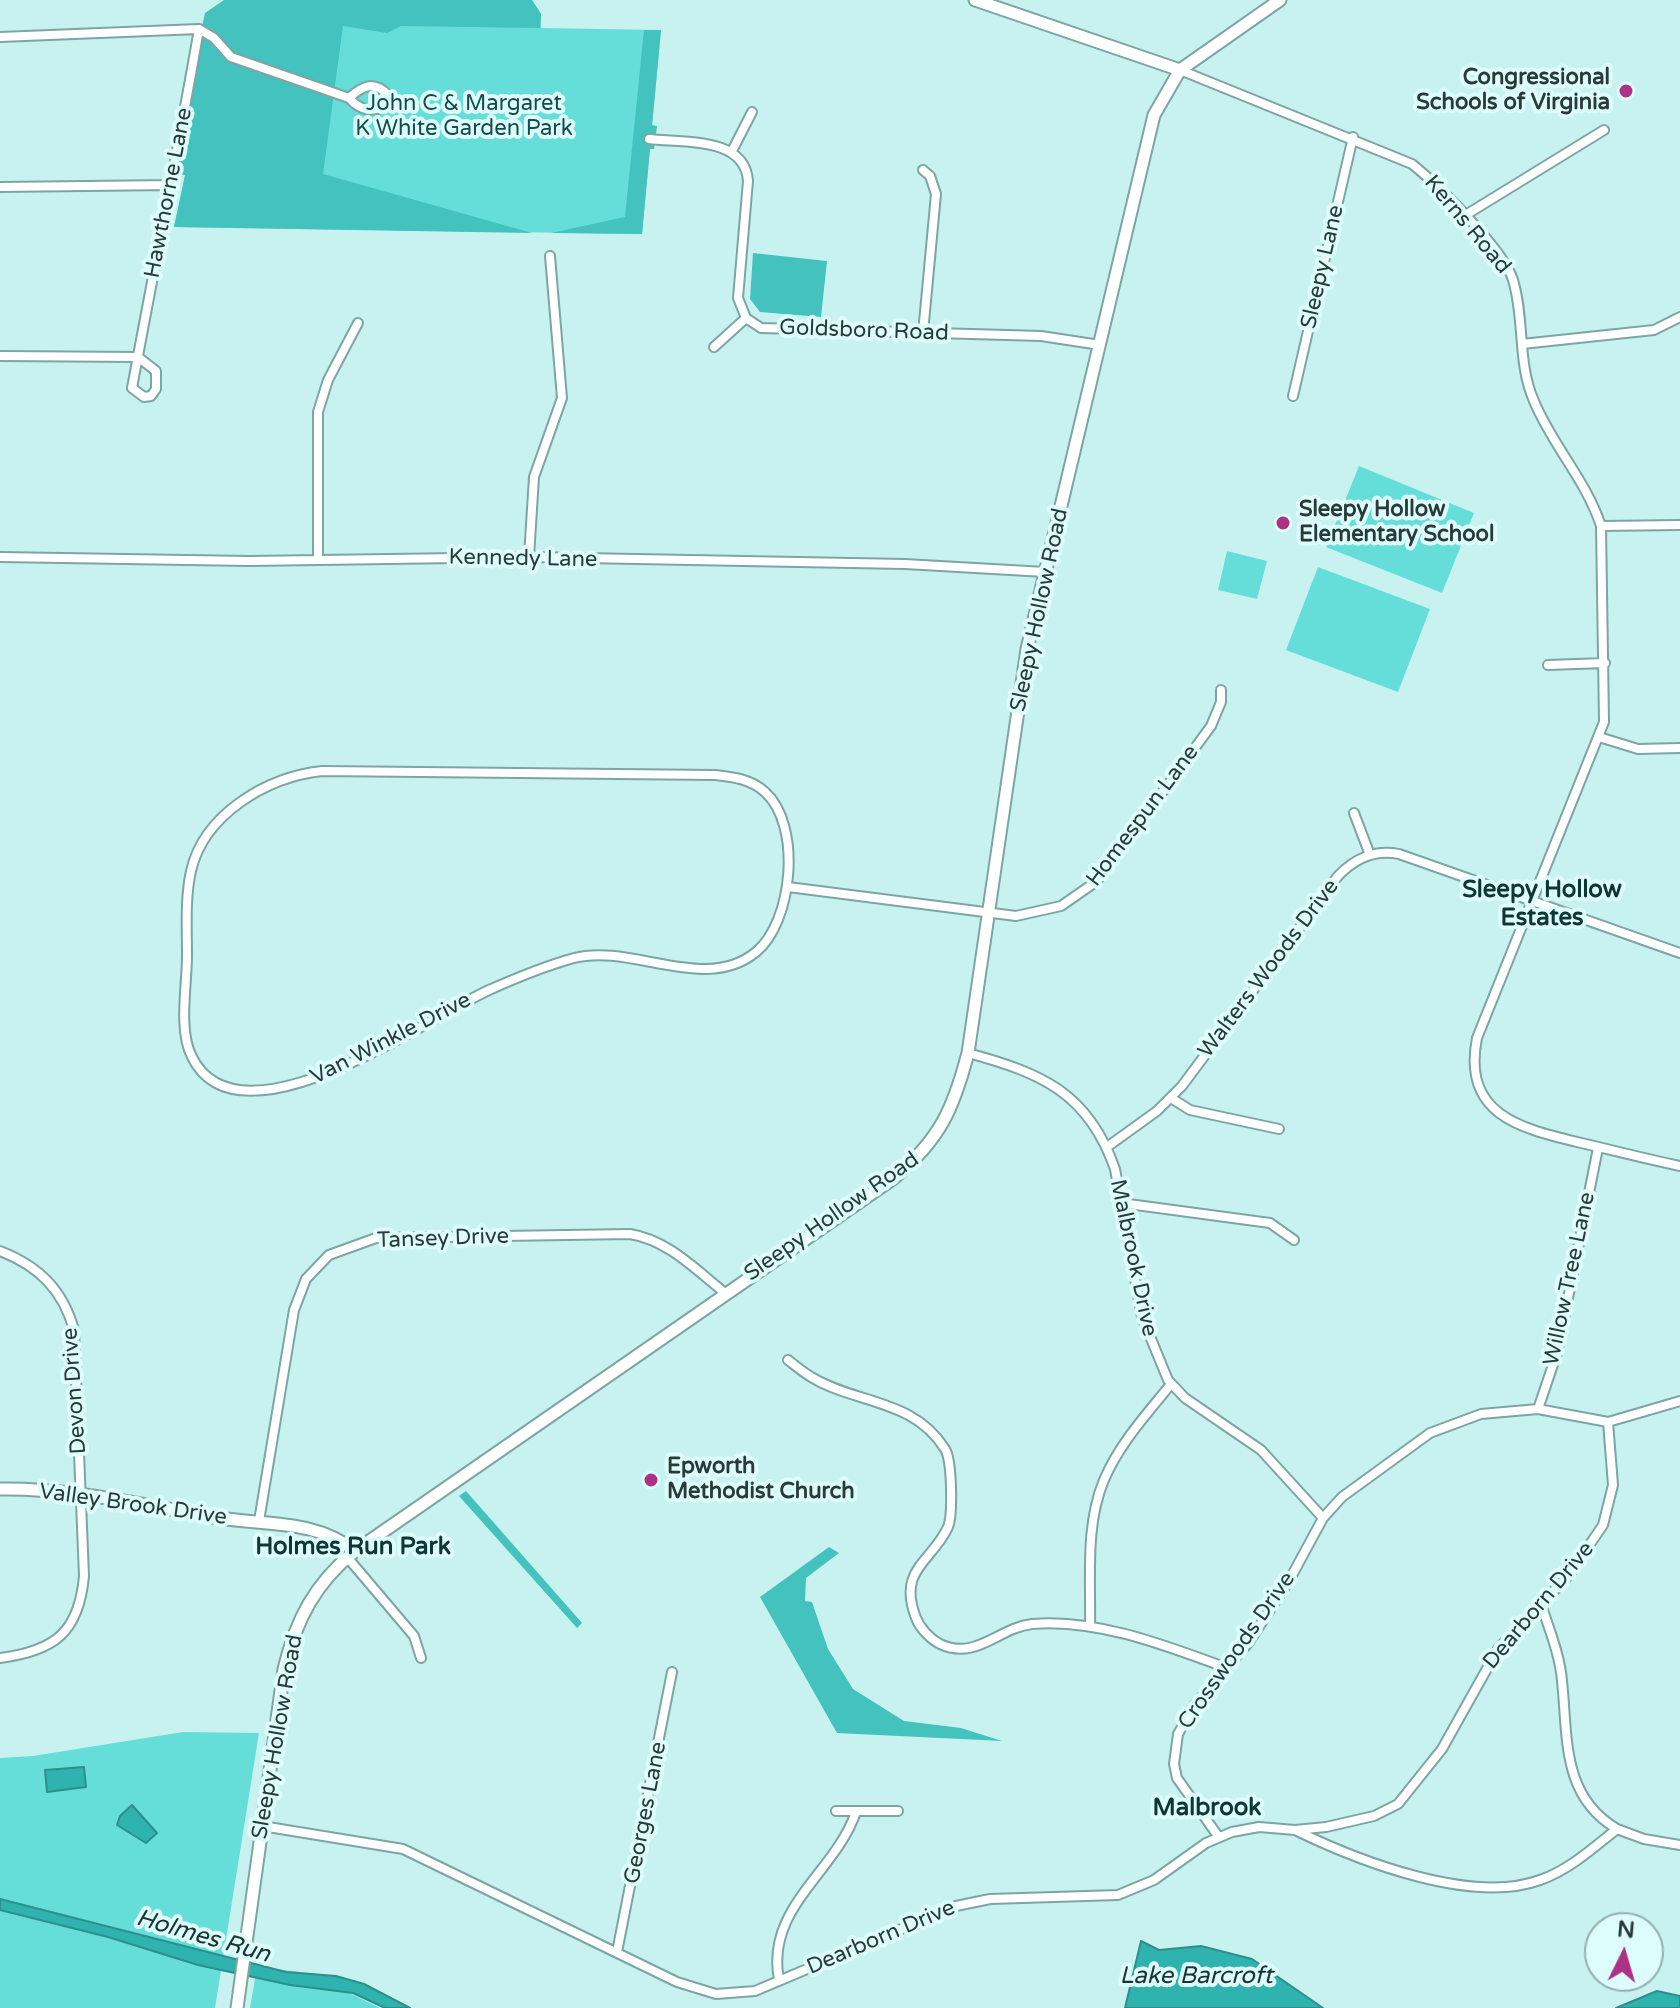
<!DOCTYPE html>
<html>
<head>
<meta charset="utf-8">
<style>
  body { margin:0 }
  #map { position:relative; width:1680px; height:2008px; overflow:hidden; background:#c8f2f0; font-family:"Varela Round",sans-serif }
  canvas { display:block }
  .north { position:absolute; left:1584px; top:1912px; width:80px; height:80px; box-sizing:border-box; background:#dcfdfb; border:2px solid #94afad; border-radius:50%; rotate:5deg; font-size:22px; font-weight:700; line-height:32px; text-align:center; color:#293a39 }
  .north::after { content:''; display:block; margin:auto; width:28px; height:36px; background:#ab3286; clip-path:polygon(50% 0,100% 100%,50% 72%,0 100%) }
</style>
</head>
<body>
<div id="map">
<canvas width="1680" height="2008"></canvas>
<div class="north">N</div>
</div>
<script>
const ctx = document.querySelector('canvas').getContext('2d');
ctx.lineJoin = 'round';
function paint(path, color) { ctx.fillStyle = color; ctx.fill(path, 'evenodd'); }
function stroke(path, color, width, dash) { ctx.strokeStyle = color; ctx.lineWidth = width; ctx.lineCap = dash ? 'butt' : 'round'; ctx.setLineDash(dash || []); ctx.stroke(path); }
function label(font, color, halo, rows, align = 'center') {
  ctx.font = font + ' "Varela Round",sans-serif'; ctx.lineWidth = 8; ctx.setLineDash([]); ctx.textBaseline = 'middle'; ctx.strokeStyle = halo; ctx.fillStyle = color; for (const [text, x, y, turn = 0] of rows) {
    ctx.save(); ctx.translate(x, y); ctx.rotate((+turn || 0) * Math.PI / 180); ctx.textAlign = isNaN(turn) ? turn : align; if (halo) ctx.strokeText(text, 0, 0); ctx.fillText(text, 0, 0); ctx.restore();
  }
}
paint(new Path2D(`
  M 224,0 L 532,0 L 541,14 L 541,28 L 661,30 L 642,234 L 174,227 Z
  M 1359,466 L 1474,513 L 1442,593 L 1326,547 Z
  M 1227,551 L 1267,561 L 1257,599 L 1218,590 Z
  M 1318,567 L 1430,609 L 1398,692 L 1286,650 Z
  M 183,1732 L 259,1733 L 215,2008 L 0,2008 L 0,1758 L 33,1756 Z
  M 257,1967 L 336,1976 L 335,1986 L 380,2008 L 250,2008 Z`), '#65deda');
paint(new Path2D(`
  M 224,0 L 532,0 L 541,14 L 540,28 L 401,26 L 387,33 L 343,26 L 323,174 L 532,233 L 174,227 L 185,175 L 169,175 L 205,13 Z
  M 644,30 L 661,30 L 652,125 L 657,126 L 654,149 L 650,149 L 642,234 L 551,233 L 625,217 Z
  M 753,253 L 827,261 L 821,317 L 760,312 L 750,299 Z
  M 466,1491 L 582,1623 L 577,1628 L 459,1496 Z
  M 829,1547 L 839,1553 L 806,1578 L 805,1601 L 812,1602 L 828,1649 L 853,1689 L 904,1721 L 961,1728 L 1002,1741 L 837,1733 L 760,1597 Z`), '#43c2be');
const water = new Path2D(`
  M 84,1767 L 86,1787 L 47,1792 L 45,1770 Z
  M 132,1805 L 157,1833 L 146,1843 L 117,1825 L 120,1816 Z
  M 0,1899 L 286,1972 L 336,1976 L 364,1984 L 410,2008 L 385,2008 L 353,1993 L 290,1985 L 198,1965 L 108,1937 L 0,1910 Z
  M 1141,1941 L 1159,1950 L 1201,1946 L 1252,1959 L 1323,2008 L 1125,2008 Z
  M 1657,1991 L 1680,1996 L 1680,2008 L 1616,2008 Z`);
paint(water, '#2fb3af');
stroke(water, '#2d8f8c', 2);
const street = new Path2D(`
  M 0,37 L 199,29 L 214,38 L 231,57 L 349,98 C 361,112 373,112 390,105 L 388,95 C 374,80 362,86 349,98
  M 1180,70 L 1412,164 C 1438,185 1504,250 1513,280 C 1525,319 1517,363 1534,401 C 1552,445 1586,480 1601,526 L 1604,722 L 1477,1038 C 1462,1114 1519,1128 1577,1142 C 1612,1150 1646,1159 1680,1166
  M 649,139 C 682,143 745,136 748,181 L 738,298 L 746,318 L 761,328 L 1041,336 L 1100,345
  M 732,151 L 752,112
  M 923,170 L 930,176 L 936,194 L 923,333
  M 0,187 L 172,185
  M 1464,216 L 1604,130
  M 1522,344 L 1654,330 L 1680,317
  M 714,347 L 746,318
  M 0,356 L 138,357 L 156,371 L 156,389 L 151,396 L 144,397 L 132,388 C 154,269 178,150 199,29
  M 1293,396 L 1353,137
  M 1601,526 L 1680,525
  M 0,557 L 249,561 L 529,557 L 905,564 L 1045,572
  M 318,557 L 318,412 L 328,380 L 358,323
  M 529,557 L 534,477 L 562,398 L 550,256
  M 1548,665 L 1605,663
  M 1599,737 L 1638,749 L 1680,748
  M 322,771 L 715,775 C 733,777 751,779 765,792 C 802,825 793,922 756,952 C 705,994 632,943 574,958 C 545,966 516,978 489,990 C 429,1017 239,1153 192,1057 C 178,1030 187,986 187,956 C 187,928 185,898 191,871 C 204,814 267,777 322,771 Z
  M 1354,813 L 1370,855
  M 788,887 L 1016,916 L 1061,906 L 1097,881 L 1211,726 L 1221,702 L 1221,690
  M 968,1053 C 1041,1073 1088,1092 1115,1169 L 1142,1317 L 1168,1380 L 1185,1398 L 1261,1450 L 1323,1518
  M 1171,1098 L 1190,1110 L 1279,1129
  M 1107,1147 L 1157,1111 L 1182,1086 L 1338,876 C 1354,859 1375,849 1399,854 L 1680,953
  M 1121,1203 L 1270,1223 L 1294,1240
  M 0,1251 C 39,1266 63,1290 74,1330 L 84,1576 C 79,1632 55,1651 0,1658
  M 788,1360 C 796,1366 804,1373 813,1378 C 857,1404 914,1399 945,1449 C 952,1460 953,1515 948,1527 C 932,1562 897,1569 916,1618 C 920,1628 930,1639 940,1644 C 976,1661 998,1628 1032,1624 C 1096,1618 1167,1646 1227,1668
  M 1538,1409 L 1557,1353 L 1598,1148
  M 259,1521 L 294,1310 L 306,1279 L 329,1255 L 376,1238 L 630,1234 C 668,1240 696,1270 725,1293
  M 347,1557 L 414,1636 L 421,1658
  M 1541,1604 C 1549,1629 1560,1655 1562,1681 C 1568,1737 1561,1796 1617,1829
  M 1090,1626 C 1091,1578 1085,1525 1104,1480 C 1119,1444 1147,1414 1171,1384
  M 836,1811 L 898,1811
  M 262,1826 L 403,1849 L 677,1982 L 716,1994 L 755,1991 L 956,1906 L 990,1899 L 1118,1895 L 1154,1880 L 1206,1843 L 1232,1832 L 1259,1827 L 1295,1830 L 1326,1827 L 1374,1816 L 1398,1804 L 1442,1749 L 1498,1649 L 1569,1575 L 1603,1525 L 1613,1485 L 1608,1422
  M 1297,1831 C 1359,1861 1472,1905 1540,1880 C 1569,1870 1593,1848 1617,1829 L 1644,1839 L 1680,1845
  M 1218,1836 L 1177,1778 L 1174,1764 L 1178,1734 L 1194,1706 L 1249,1642 L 1290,1579 L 1323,1518 L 1342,1497 L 1430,1433 L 1481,1414 L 1538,1409 L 1608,1422 L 1680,1401
  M 617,1952 L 672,1672
  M 779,1980 C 765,1908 835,1873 856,1812`);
const secondary = new Path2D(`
  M 975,0 L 1180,70
  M 0,1489 C 72,1488 143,1505 213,1517 C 263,1526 313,1518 355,1551
  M 237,2008 L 284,1669 C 296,1620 315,1583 355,1551 L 894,1178 C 940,1139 953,1110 968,1053 L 1027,649 L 1154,115 L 1180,70 L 1280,0`);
stroke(street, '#7da5a3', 12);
stroke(secondary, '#7da5a3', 15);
stroke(street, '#fff', 8);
stroke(secondary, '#fff', 11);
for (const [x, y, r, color] of [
  [1626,91,8,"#ab3286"],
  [1283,523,8,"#ab3286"],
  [651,1480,8,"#ab3286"]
]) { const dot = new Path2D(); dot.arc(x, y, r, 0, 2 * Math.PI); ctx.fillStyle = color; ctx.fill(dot); stroke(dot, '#dcfdfb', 3); }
label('bold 22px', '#293a39', '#dcfdfb', [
  ["Congressional",1610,78,"right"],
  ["Schools of Virginia",1610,103,"right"],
  ["Sleepy Hollow",1299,510],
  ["Elementary School",1299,535],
  ["Epworth",667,1467],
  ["Methodist Church",667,1492]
], 'left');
label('22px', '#154b4a', '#dcfdfb', [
  ["John C & Margaret",464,104],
  ["K White Garden Park",464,129]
]);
label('22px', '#293a39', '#dcfdfb', [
  ["Hawthorne Lane",169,193,-79],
  ["Kerns Road",1467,225,50],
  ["Sleepy Lane",1323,267,-77],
  ["Goldsboro Road",864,331,2],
  ["Kennedy Lane",523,559,1],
  ["Sleepy Hollow Road",1040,610,-78],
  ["Homespun Lane",1143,816,-53],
  ["Walters Woods Drive",1269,969,-53],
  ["Van Winkle Drive",391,1039,-27],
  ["Sleepy Hollow Road",832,1217,-35],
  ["Tansey Drive",443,1239,-2],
  ["Malbrook Drive",1133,1258,78],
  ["Willow Tree Lane",1570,1279,-78],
  ["Devon Drive",75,1391,-94],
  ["Valley Brook Drive",133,1505,8],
  ["Dearborn Drive",1539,1606,-50],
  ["Crosswoods Drive",1237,1651,-55],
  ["Sleepy Hollow Road",278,1737,-80],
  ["Georges Lane",646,1813,-79],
  ["Dearborn Drive",881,1938,-23]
]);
label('bold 24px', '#0e3635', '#dcfdfb', [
  ["Sleepy Hollow",1542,891],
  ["Estates",1542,919],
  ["Holmes Run Park",353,1548],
  ["Malbrook",1207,1809]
]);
label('italic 24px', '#1d3332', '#dcfdfb', [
  ["Holmes Run",203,1937,16],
  ["Lake Barcroft",1196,1977]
]);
</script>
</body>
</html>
